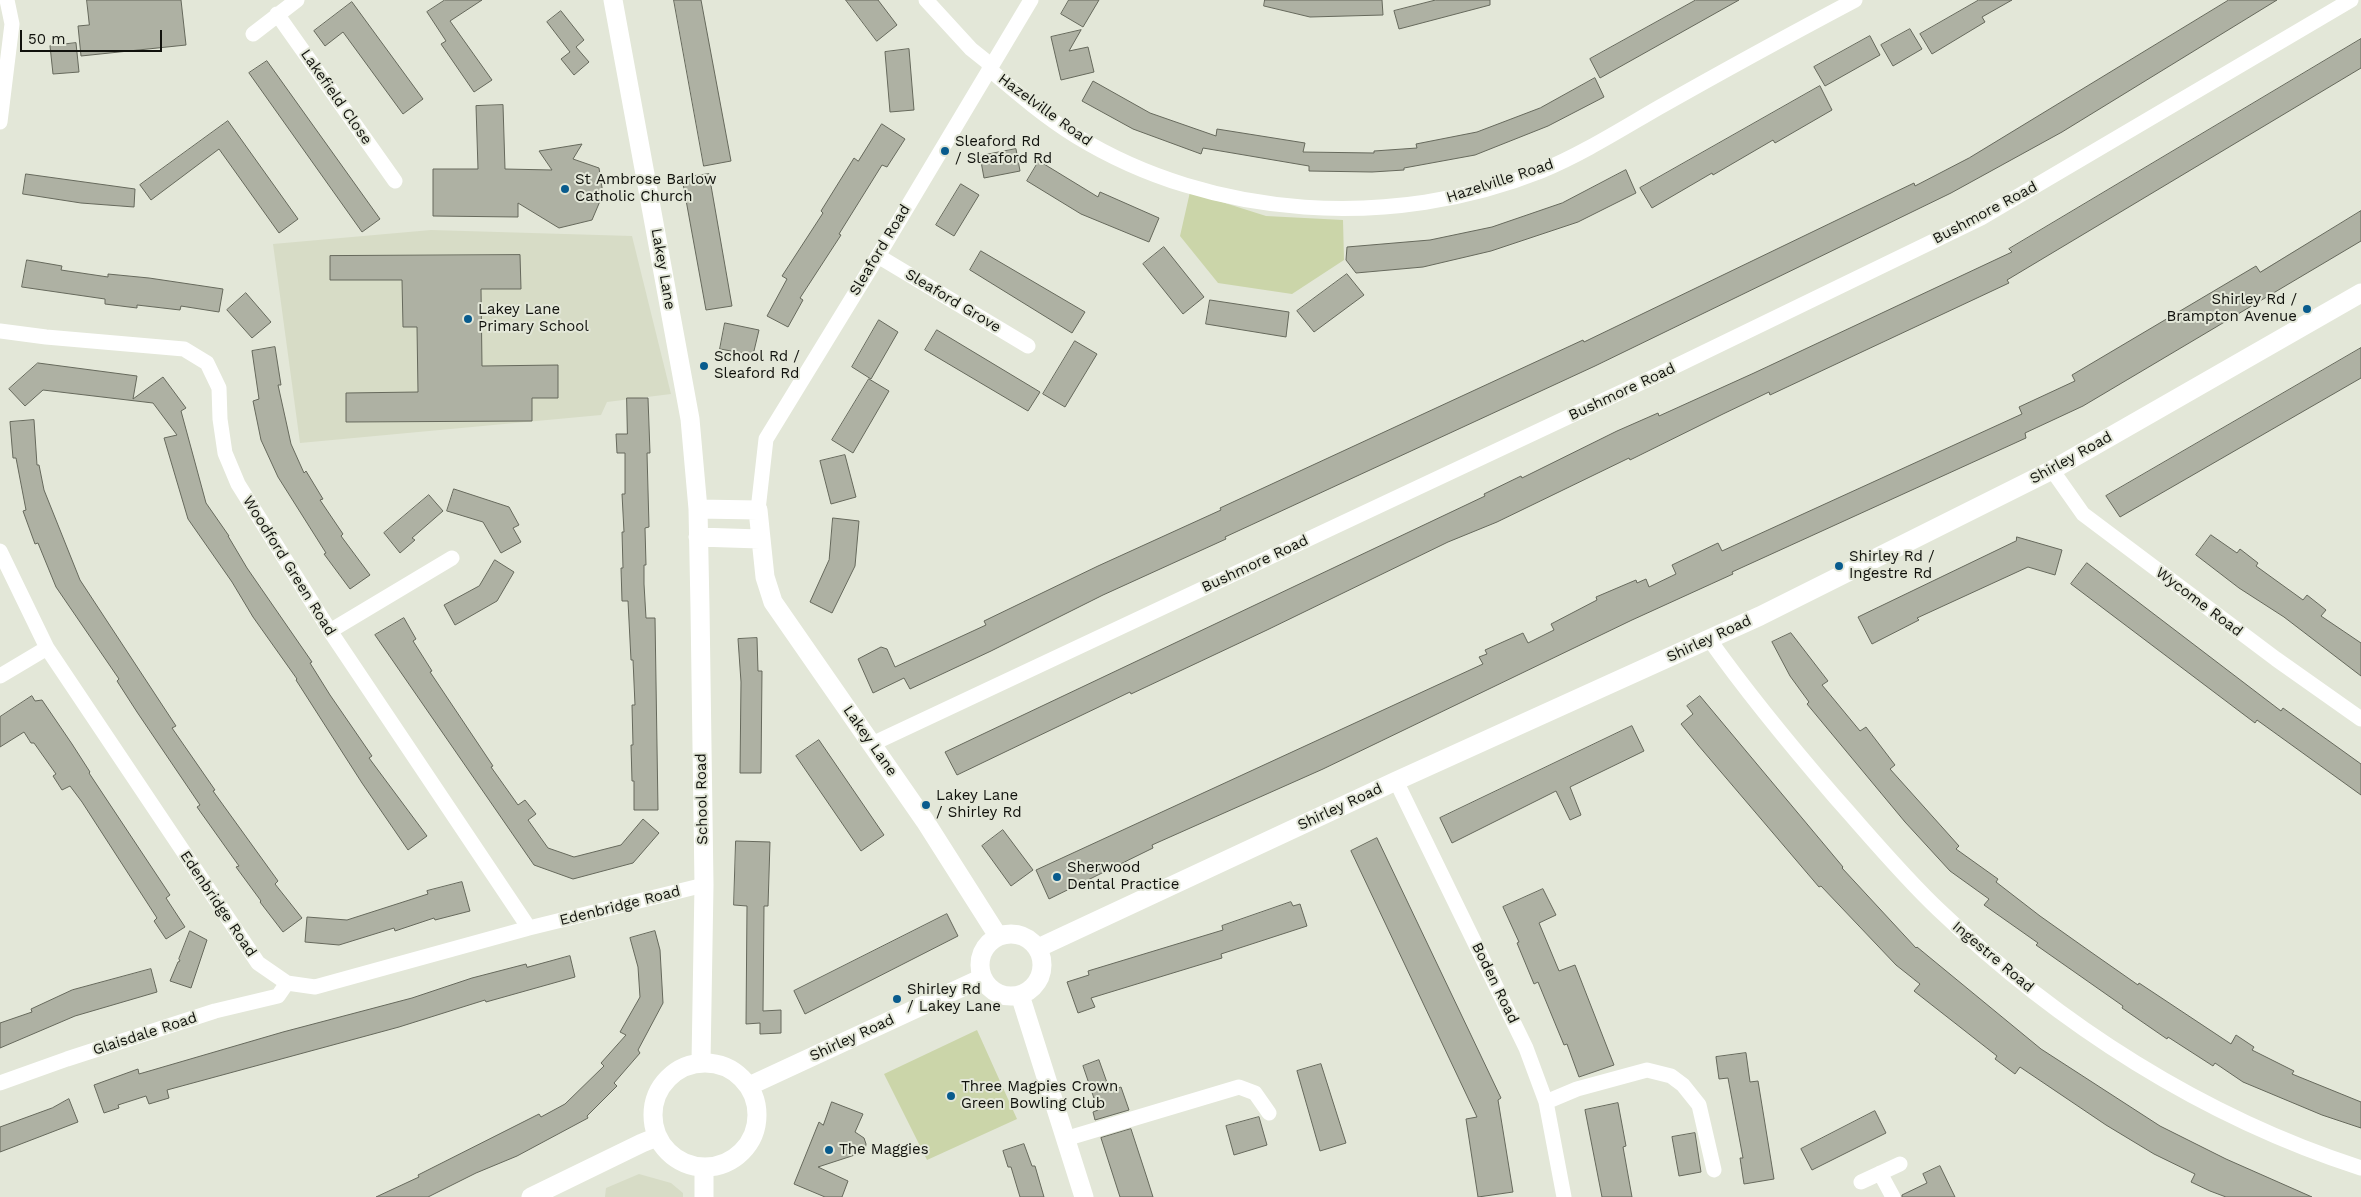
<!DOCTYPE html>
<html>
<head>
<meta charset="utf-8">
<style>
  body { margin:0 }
  #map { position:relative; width:2361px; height:1197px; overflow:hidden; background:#e3e7d8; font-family:"Work Sans",sans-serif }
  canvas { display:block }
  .scale { position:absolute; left:20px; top:30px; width:142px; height:22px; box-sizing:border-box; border:2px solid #11120d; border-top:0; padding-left:6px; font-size:15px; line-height:18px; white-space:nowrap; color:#11120d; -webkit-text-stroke:4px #e3e7d8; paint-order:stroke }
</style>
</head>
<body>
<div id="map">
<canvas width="2361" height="1197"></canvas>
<div class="scale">50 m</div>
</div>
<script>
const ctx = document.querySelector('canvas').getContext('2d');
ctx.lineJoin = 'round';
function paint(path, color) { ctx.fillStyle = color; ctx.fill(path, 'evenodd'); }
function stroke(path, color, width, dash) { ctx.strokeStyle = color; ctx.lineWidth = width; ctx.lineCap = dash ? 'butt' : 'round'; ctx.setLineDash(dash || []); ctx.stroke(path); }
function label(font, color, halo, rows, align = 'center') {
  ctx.font = font + ' "Work Sans",sans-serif'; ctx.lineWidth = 4; ctx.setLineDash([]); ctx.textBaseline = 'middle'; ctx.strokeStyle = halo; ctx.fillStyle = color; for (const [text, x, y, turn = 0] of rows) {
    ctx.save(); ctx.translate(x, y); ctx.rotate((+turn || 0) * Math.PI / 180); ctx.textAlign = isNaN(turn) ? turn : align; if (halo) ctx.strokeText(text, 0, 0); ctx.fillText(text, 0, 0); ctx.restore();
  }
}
paint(new Path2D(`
  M 431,230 L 632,236 L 671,394 L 607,402 L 601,415 L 300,443 L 273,244 Z
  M 639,1174 L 671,1183 L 683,1193 L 683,1197 L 605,1197 L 606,1188 Z`), '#d7dcc6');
paint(new Path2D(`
  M 1190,192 L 1266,216 L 1343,220 L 1344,260 L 1292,294 L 1218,283 L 1180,236 Z
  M 977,1030 L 1017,1119 L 927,1160 L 884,1074 Z`), '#cbd5a9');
const building = new Path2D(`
  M 87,0 L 181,0 L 186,45 L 81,56 L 78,26 L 89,25 Z
  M 445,0 L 482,0 L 450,21 L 492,80 L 474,92 L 441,44 L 446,41 L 427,12 Z
  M 674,0 L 701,0 L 731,161 L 704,166 Z
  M 846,0 L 878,0 L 897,25 L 877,41 Z
  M 1069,0 L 1099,0 L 1083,27 L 1061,14 Z
  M 1265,0 L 1382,0 L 1383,15 L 1310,17 L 1264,6 Z
  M 1436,0 L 1490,0 L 1490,5 L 1399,29 L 1394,11 Z
  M 1696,0 L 1739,0 L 1600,78 L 1590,59 Z
  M 1979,0 L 2012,0 L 1982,17 L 1985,22 L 1932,54 L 1920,34 Z
  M 2229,0 L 2277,0 L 2062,132 L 1951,193 L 1595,366 L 1225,537 L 1226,539 L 1103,595 L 991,651 L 910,689 L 904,678 L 873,693 L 858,659 L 881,647 L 887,649 L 895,667 L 986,625 L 984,621 L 1098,566 L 1221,510 L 1220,508 L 1583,340 L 1584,342 L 1891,194 L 1914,183 L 1915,186 L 1969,158 Z
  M 352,2 L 423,99 L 403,114 L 343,32 L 325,46 L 314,31 Z
  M 561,11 L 584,40 L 576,47 L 589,62 L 574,75 L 561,59 L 570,52 L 547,22 Z
  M 1910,29 L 1922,49 L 1893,66 L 1881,45 Z
  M 1081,30 L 1069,51 L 1088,47 L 1094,72 L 1061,80 L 1051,37 Z
  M 1870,36 L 1880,55 L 1825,86 L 1814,67 Z
  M 2361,39 L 2361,68 L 2007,280 L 2009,283 L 1770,395 L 1769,392 L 1723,414 L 1630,460 L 1629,458 L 1497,522 L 1448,542 L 1267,630 L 1131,694 L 1130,692 L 957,775 L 945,752 L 1485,496 L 1484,494 L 1521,476 L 1522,478 L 1617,431 L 1658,413 L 1659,416 L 1754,373 L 2012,252 L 2009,249 Z
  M 76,43 L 79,72 L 53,74 L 50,46 Z
  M 909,49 L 914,110 L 890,112 L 885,52 Z
  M 267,61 L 380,219 L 362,232 L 249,73 Z
  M 1595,78 L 1604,97 L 1548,126 L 1475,155 L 1404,168 L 1404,170 L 1372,172 L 1309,171 L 1309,166 L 1203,148 L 1201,154 L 1133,129 L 1082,101 L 1093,81 L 1150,113 L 1216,136 L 1217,129 L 1305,143 L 1303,152 L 1374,153 L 1374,151 L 1417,148 L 1416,144 L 1477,132 L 1540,108 Z
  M 1820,86 L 1832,110 L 1775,143 L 1773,140 L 1713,175 L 1712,173 L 1652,208 L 1640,188 Z
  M 503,105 L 505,169 L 552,170 L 539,151 L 582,144 L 573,159 L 599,168 L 603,194 L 592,220 L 559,228 L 518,203 L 518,217 L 433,216 L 433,169 L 478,169 L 476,106 Z
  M 228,121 L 298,219 L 279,233 L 219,149 L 151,200 L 140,185 Z
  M 882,124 L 905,139 L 887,167 L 882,165 L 839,234 L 841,235 L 800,298 L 803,300 L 788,327 L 767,316 L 787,279 L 782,276 L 823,213 L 821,211 L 854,158 L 858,161 Z
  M 1016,149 L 1020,171 L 984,178 L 980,156 Z
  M 1039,161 L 1098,197 L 1100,192 L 1159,218 L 1149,242 L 1081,214 L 1027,181 Z
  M 1626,170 L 1636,193 L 1578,222 L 1491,251 L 1423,267 L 1356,273 L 1346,260 L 1347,247 L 1430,240 L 1492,227 L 1562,203 Z
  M 26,174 L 135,189 L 134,207 L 81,203 L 23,194 Z
  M 709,174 L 732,306 L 706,310 L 682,178 Z
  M 961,184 L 979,195 L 954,236 L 936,225 Z
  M 2361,211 L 2361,241 L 2083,406 L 2025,433 L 2026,438 L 1732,572 L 1733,574 L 1632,620 L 1323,769 L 1152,845 L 1153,848 L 1049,899 L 1036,870 L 1483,664 L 1479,657 L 1487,654 L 1485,650 L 1523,633 L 1528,643 L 1554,630 L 1551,624 L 1597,600 L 1596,597 L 1636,580 L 1637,583 L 1646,579 L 1649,587 L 1676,574 L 1672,565 L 1718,543 L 1722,551 L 2022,414 L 2019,407 L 2075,381 L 2072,375 L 2256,266 L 2260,272 Z
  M 1164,247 L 1204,297 L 1183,314 L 1143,264 Z
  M 981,251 L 1085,312 L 1072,333 L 970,270 Z
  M 520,255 L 521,289 L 481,289 L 482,366 L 558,365 L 558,398 L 532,398 L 532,421 L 346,422 L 346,393 L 418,392 L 417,327 L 403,327 L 402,280 L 330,280 L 330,256 Z
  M 27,260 L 62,266 L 61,270 L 108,277 L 108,274 L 149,278 L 223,289 L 219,312 L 181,306 L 180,310 L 137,305 L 137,308 L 105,304 L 105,299 L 22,287 Z
  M 1347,274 L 1364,295 L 1314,332 L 1297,311 Z
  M 246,293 L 271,322 L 252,338 L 227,310 Z
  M 1210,300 L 1289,312 L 1286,337 L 1206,324 Z
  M 879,320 L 898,332 L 871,379 L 852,367 Z
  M 725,323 L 759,330 L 753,355 L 720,349 Z
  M 937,330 L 1040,392 L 1028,411 L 925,350 Z
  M 1075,341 L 1097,354 L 1065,407 L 1043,394 Z
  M 275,347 L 281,385 L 278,385 L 291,444 L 304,473 L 306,471 L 323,499 L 320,500 L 343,534 L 341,536 L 370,575 L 350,589 L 324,554 L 326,553 L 278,477 L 261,440 L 253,401 L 259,399 L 252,351 Z
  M 2361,348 L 2361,378 L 2120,517 L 2106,496 Z
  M 38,363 L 137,376 L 133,399 L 163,377 L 186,408 L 181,411 L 206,503 L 229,536 L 228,536 L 247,568 L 312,662 L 310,663 L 330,695 L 372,756 L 369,758 L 427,836 L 408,850 L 362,783 L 296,680 L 297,679 L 253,617 L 232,582 L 188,519 L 164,438 L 177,435 L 153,403 L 43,390 L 25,406 L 9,389 Z
  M 869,379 L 889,391 L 853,453 L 832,440 Z
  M 627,398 L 648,398 L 650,453 L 647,453 L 649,527 L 645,528 L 646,565 L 644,565 L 644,584 L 646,618 L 655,618 L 658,810 L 634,810 L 634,781 L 632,781 L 631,745 L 633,745 L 632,705 L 635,705 L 633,660 L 631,660 L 628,601 L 622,601 L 621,568 L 623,568 L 622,532 L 624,532 L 622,494 L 625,494 L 625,453 L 617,453 L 616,434 L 627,434 Z
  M 34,420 L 37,465 L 39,465 L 44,490 L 80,580 L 176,726 L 172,728 L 215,790 L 213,791 L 278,881 L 275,884 L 302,918 L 283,932 L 260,902 L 261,901 L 236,867 L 239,866 L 197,807 L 200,805 L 137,712 L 117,681 L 119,679 L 56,587 L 38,543 L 35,544 L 23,511 L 26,510 L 16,458 L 13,458 L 10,422 Z
  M 845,455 L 856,497 L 831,504 L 820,461 Z
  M 454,489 L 509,507 L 519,525 L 513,528 L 521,542 L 501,553 L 483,522 L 447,511 Z
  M 429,495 L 443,511 L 412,538 L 415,540 L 400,553 L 384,533 Z
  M 833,518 L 859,521 L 855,566 L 832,613 L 810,602 L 829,560 Z
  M 2211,535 L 2237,553 L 2240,549 L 2258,563 L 2256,566 L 2303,600 L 2307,595 L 2326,610 L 2321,616 L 2361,643 L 2361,676 L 2284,617 L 2239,588 L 2196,555 Z
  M 2017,537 L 2062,550 L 2055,575 L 2028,567 L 1917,618 L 1919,620 L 1872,644 L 1858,617 L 2016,541 Z
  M 495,560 L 514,572 L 497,601 L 455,625 L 444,605 L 479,586 Z
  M 2087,563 L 2281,711 L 2283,708 L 2361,764 L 2361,795 L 2257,720 L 2255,723 L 2071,584 Z
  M 404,618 L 416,639 L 413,641 L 432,671 L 430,672 L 493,766 L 491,767 L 518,805 L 525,800 L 536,814 L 528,820 L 548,848 L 574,857 L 621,845 L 643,819 L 659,833 L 633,863 L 573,879 L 534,865 L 375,635 Z
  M 1791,633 L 1828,681 L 1822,685 L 1860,731 L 1866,727 L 1895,765 L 1890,769 L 1959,846 L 1956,849 L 1998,879 L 1996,882 L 2040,916 L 2088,950 L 2138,985 L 2139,983 L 2231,1044 L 2236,1035 L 2254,1047 L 2252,1050 L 2294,1071 L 2292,1074 L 2361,1102 L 2361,1128 L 2322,1115 L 2243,1082 L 2215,1063 L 2213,1066 L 2168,1037 L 2167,1039 L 2122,1008 L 2123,1006 L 2036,945 L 2038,943 L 1984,905 L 1989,899 L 1950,871 L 1905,822 L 1807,704 L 1809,702 L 1790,676 L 1772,642 Z
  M 757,638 L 758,671 L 762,671 L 761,773 L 740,773 L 741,682 L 738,639 Z
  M 32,696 L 35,701 L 42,700 L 72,744 L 90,772 L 89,773 L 170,895 L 166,898 L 185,927 L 166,939 L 154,921 L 157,918 L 82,802 L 70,786 L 62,790 L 53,776 L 56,774 L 34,743 L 31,743 L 24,732 L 0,747 L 0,717 Z
  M 1700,696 L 1843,867 L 1842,868 L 1916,948 L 1917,947 L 2041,1049 L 2160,1126 L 2226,1159 L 2312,1197 L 2226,1197 L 2210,1191 L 2191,1182 L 2195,1174 L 2154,1154 L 2106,1125 L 2020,1067 L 2015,1074 L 1995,1059 L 1997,1056 L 1914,991 L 1920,984 L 1896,965 L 1821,886 L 1819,887 L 1698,745 L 1681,724 L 1693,714 L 1687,706 Z
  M 1632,726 L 1644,751 L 1570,787 L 1581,815 L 1570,820 L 1556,791 L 1452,843 L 1440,818 Z
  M 819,740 L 884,835 L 861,851 L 796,756 Z
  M 1003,830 L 1033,870 L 1011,886 L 982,846 Z
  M 1377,838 L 1501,1098 L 1498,1100 L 1513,1192 L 1478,1197 L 1466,1119 L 1477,1117 L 1351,851 Z
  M 736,841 L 770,842 L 768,906 L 764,906 L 763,1011 L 781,1010 L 781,1033 L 760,1034 L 760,1023 L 746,1024 L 747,906 L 734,905 Z
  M 462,882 L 470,911 L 435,920 L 434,918 L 395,931 L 394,928 L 339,945 L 305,942 L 307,917 L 347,920 L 428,894 L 427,891 Z
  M 1543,889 L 1556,915 L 1539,923 L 1559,971 L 1575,965 L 1614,1065 L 1579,1077 L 1567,1044 L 1564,1045 L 1538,982 L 1534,984 L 1517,943 L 1519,942 L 1503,907 Z
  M 1291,902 L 1293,906 L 1300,904 L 1307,926 L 1221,954 L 1222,958 L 1091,998 L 1095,1007 L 1078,1013 L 1067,982 L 1089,975 L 1088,971 L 1223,930 L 1222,926 Z
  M 947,914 L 958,936 L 805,1014 L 794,991 Z
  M 190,931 L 207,940 L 191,988 L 170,981 L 178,962 L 180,961 L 179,959 Z
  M 655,931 L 660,950 L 663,1003 L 638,1050 L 640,1053 L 614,1083 L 617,1086 L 587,1116 L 588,1118 L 517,1156 L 476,1173 L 428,1197 L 376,1197 L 419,1177 L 418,1175 L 539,1114 L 541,1117 L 565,1104 L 604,1066 L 601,1063 L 626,1035 L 620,1032 L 640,997 L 638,967 L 630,938 Z
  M 570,956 L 575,977 L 486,1002 L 485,1000 L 399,1027 L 167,1090 L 169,1098 L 149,1104 L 146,1096 L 118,1105 L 119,1108 L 104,1113 L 94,1085 L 138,1069 L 139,1074 L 283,1032 L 412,998 L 472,978 L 526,964 L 527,967 Z
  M 151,969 L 157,992 L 75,1016 L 0,1048 L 0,1023 L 32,1012 L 31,1009 L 72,990 Z
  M 1746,1053 L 1750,1082 L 1758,1081 L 1774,1179 L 1744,1184 L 1740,1158 L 1743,1158 L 1728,1078 L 1719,1079 L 1716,1057 Z
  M 1099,1060 L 1110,1091 L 1121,1087 L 1129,1110 L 1095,1120 L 1093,1112 L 1098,1110 L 1083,1066 Z
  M 1321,1064 L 1346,1143 L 1320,1151 L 1297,1071 Z
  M 69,1099 L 78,1122 L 0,1152 L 0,1127 L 52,1108 Z
  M 832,1102 L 863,1114 L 855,1132 L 864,1138 L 866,1144 L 865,1151 L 861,1153 L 818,1167 L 848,1181 L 842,1197 L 825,1197 L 794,1184 L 819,1122 L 823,1125 Z
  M 1618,1103 L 1626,1146 L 1623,1147 L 1632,1197 L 1602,1197 L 1585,1110 Z
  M 1875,1111 L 1886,1133 L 1812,1170 L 1801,1149 Z
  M 1259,1117 L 1267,1145 L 1234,1155 L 1226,1126 Z
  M 1131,1129 L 1147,1178 L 1153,1197 L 1120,1197 L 1101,1138 Z
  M 1695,1133 L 1701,1172 L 1679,1176 L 1672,1137 Z
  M 1024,1144 L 1032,1166 L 1035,1166 L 1044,1197 L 1020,1197 L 1011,1167 L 1008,1167 L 1003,1151 Z
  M 1940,1166 L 1955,1197 L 1902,1197 L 1902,1195 L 1927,1183 L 1923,1174 Z`);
paint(building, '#aeb1a3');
stroke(building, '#66695c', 1);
stroke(new Path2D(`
  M 926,0 L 971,49 L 991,65
  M 277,14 L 395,181
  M 253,34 L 297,0
  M 989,69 C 1016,92 1045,117 1076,136 C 1213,220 1393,230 1541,171 C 1582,154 1620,130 1658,108 C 1723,71 1789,35 1855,0
  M 0,122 L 12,24 L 7,0
  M 878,256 L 1028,346
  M 0,331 L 46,337 L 184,349 L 207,363 L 219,388 L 220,419 L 225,453 L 238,484 L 330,631 L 529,928
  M 2052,470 L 2083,514 L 2276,659 L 2361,719
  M 758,510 L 766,439 L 878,256 L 1031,0
  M 0,551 L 47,648 L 258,963 L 287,983 L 315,987 L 529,928 L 704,885
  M 330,631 L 452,558
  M 1709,639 C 1748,694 1791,746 1835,797 C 1869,835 1902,875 1939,910 C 2059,1025 2203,1117 2361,1168
  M 0,676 L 47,648
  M 872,744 L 1649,379 L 1981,218 L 2351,0
  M 1396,781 L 1526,1048 L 1546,1102 L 1564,1197
  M 0,1083 L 67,1059 L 215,1011 L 278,996 L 287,983
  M 1546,1102 L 1577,1089 L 1647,1070 L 1671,1076 L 1683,1085 L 1699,1105 L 1714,1170
  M 1065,1139 L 1239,1087 L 1255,1093 L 1269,1113
  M 1880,1173 L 1893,1197
  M 1861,1182 L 1900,1164`), '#fff', 15);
stroke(new Path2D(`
  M 613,0 L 690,419 L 698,509 L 700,608 L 704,885 L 701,1062
  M 698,509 L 758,510 L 765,577 L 773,602 L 925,821 L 998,936
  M 698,537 L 760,539
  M980 965a31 31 0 1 1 62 0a31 31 0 1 1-62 0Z
  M 1038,948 L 1396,781 L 1760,616 L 2052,470 L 2361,293
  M 1020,995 L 1084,1197
  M653 1115a52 52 0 1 1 104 0a52 52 0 1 1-104 0Z
  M 749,1086 L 982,978
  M 704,1167 L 704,1197
  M 531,1197 L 642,1143 L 657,1137`), '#fff', 19);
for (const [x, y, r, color] of [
  [945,151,5,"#085b8d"],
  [565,189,5,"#085b8d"],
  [2307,309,5,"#085b8d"],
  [468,319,5,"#085b8d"],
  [704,366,5,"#085b8d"],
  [1839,566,5,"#085b8d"],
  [926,805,5,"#085b8d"],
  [1057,877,5,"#085b8d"],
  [897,999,5,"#085b8d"],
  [951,1096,5,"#085b8d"],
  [829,1150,5,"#085b8d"]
]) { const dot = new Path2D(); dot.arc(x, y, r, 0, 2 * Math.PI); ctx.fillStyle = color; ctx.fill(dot); stroke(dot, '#e3e7d8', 2); }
label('15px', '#11120d', '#e3e7d8', [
  ["Lakefield Close",336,97,55],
  ["Hazelville Road",1045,110,36],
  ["Hazelville Road",1500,181,-18],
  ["Bushmore Road",1985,213,-28],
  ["Sleaford Road",880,250,-59],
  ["Lakey Lane",663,269,80],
  ["Sleaford Grove",953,301,31],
  ["Bushmore Road",1622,392,-25],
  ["Shirley Road",2071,458,-29],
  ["Bushmore Road",1255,564,-25],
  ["Woodford Green Road",289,566,58],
  ["Wycome Road",2199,602,37],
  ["Shirley Road",1709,639,-25],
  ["Lakey Lane",870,741,55],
  ["School Road",702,799,-91],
  ["Shirley Road",1340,807,-25],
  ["Edenbridge Road",218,904,56],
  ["Edenbridge Road",620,906,-14],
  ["Ingestre Road",1993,957,40],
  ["Boden Road",1495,983,64],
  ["Glaisdale Road",145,1034,-18],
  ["Shirley Road",852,1038,-25]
]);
label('15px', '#11120d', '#e3e7d8', [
  ["Sleaford Rd",955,142],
  ["/ Sleaford Rd",955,159],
  ["St Ambrose Barlow",575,180],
  ["Catholic Church",575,197],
  ["Shirley Rd /",2297,300,"right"],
  ["Brampton Avenue",2297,317,"right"],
  ["Lakey Lane",478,310],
  ["Primary School",478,327],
  ["School Rd /",714,357],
  ["Sleaford Rd",714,374],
  ["Shirley Rd /",1849,557],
  ["Ingestre Rd",1849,574],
  ["Lakey Lane",936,796],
  ["/ Shirley Rd",936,813],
  ["Sherwood",1067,868],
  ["Dental Practice",1067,885],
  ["Shirley Rd",907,990],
  ["/ Lakey Lane",907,1007],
  ["Three Magpies Crown",961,1087],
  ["Green Bowling Club",961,1104],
  ["The Maggies",839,1150]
], 'left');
</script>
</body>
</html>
